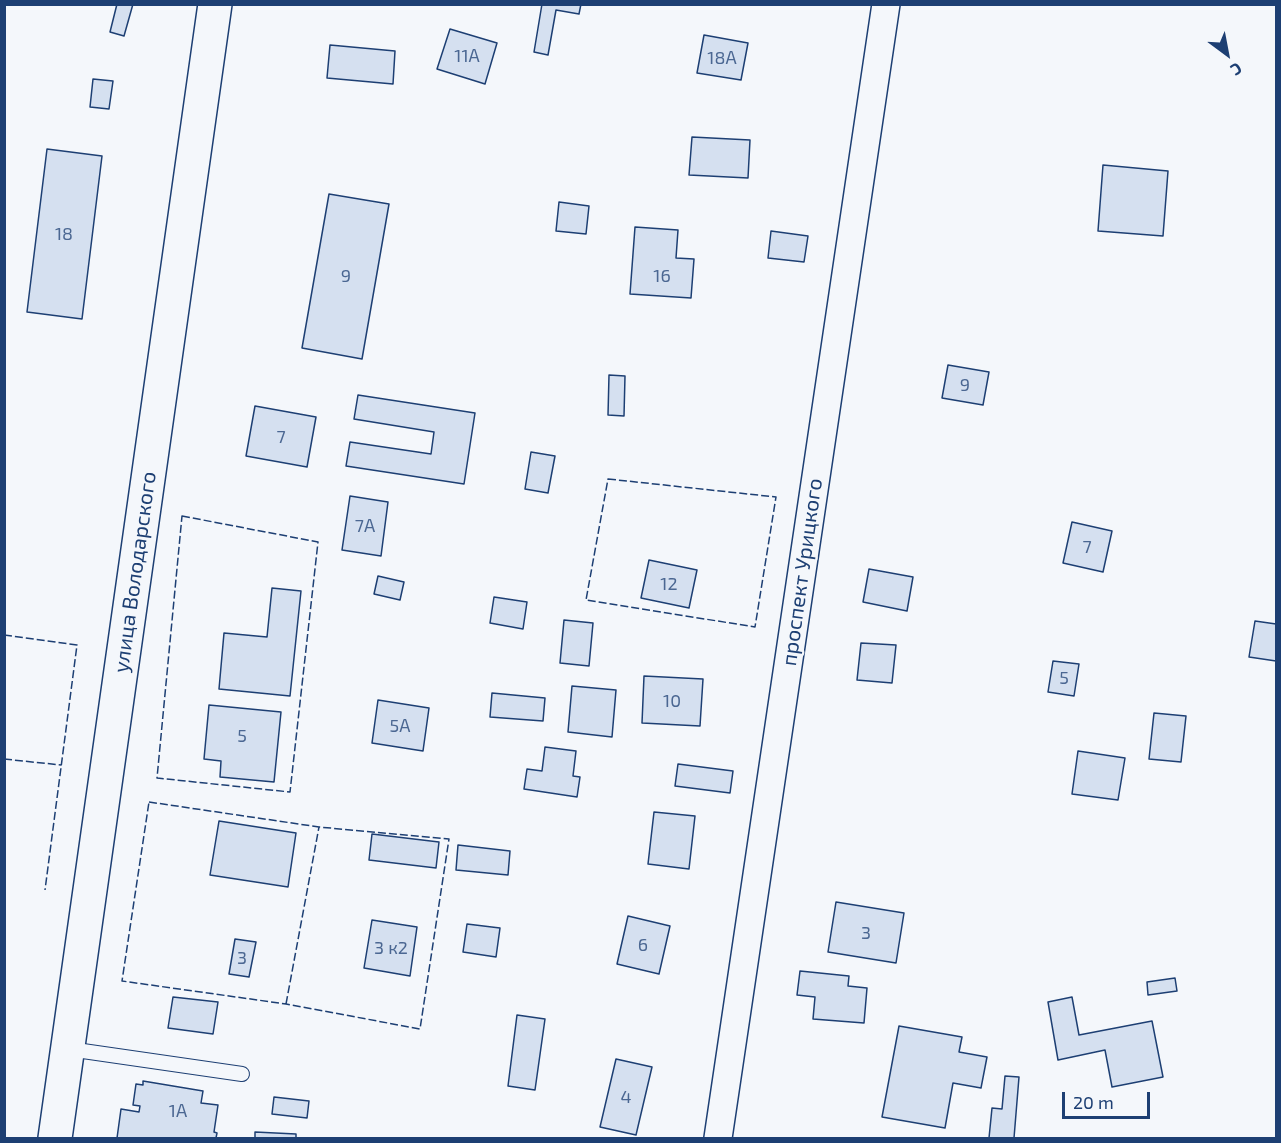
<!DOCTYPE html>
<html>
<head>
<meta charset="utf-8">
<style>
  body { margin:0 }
  #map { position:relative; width:1281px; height:1143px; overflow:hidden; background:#f4f7fb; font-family:"Exo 2",sans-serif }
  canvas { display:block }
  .frame { position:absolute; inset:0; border:6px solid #1d3f73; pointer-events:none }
  .north { position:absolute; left:1197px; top:24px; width:60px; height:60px; -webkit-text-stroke:4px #f4f7fb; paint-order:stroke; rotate:148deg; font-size:16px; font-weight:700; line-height:24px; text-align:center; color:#1d3f73 }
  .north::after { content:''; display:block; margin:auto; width:21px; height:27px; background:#1d3f73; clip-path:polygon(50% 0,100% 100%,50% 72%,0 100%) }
  .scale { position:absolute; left:1062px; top:1092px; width:88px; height:27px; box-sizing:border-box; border:3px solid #1d3f73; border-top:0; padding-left:8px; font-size:18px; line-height:21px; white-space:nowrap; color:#1d3f73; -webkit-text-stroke:4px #f4f7fb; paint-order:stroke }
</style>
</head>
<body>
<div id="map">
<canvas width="1281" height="1143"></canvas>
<div class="frame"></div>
<div class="north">С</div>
<div class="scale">20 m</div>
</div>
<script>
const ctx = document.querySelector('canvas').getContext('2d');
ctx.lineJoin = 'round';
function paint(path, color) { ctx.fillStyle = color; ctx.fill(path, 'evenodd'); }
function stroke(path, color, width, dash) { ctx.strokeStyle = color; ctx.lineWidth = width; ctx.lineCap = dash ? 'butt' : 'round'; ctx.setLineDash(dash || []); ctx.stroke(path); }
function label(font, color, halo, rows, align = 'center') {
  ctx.font = font + ' "Exo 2",sans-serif'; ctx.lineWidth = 4.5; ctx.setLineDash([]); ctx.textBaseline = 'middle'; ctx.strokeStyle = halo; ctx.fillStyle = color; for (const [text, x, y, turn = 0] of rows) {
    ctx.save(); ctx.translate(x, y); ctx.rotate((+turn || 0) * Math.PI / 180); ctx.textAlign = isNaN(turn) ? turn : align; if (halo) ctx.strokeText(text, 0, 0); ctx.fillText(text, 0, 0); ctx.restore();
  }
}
const building = new Path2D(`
  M 117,4 L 133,4 L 124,36 L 110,32 Z
  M 542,4 L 581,4 L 579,14 L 556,10 L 548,55 L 534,52 Z
  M 450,29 L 497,43 L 485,84 L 437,69 Z
  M 704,35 L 748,43 L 741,80 L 697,73 Z
  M 330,45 L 395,51 L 393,84 L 327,78 Z
  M 93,79 L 113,81 L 109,109 L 90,107 Z
  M 692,137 L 750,140 L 748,178 L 689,175 Z
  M 47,149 L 102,156 L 82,319 L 27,312 Z
  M 1103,165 L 1168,171 L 1163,236 L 1098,231 Z
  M 329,194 L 389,204 L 362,359 L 302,348 Z
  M 559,202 L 589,206 L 586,234 L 556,231 Z
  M 635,227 L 678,230 L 676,258 L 694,259 L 691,298 L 630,294 Z
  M 771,231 L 808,236 L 804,262 L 768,258 Z
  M 948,365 L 989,372 L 983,405 L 942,398 Z
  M 609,375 L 625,376 L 624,416 L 608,415 Z
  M 358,395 L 475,413 L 464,484 L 346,466 L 350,442 L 431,454 L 434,432 L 354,419 Z
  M 255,406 L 316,417 L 307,467 L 246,456 Z
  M 531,452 L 555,456 L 548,493 L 525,489 Z
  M 350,496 L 388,502 L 381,556 L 342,550 Z
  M 1072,522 L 1112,531 L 1103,572 L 1063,563 Z
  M 649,560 L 697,570 L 689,608 L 641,598 Z
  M 869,569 L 913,577 L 907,611 L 863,602 Z
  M 378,576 L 404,582 L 400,600 L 374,594 Z
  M 272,588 L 301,591 L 290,696 L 219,689 L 224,633 L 267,637 Z
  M 494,597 L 527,602 L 523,629 L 490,623 Z
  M 564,620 L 593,623 L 589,666 L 560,663 Z
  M 1255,621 L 1276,624 L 1276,661 L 1249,657 Z
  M 861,643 L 896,645 L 892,683 L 857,680 Z
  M 1053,661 L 1079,664 L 1074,696 L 1048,692 Z
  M 644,676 L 703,679 L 700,726 L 642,723 Z
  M 572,686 L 616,690 L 612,737 L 568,732 Z
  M 492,693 L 545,698 L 543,721 L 490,717 Z
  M 378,700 L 429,708 L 423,751 L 372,743 Z
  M 209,705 L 281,712 L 274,782 L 220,777 L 221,761 L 204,759 Z
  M 1154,713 L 1186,716 L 1181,762 L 1149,759 Z
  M 545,747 L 576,751 L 573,776 L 580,777 L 577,797 L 524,789 L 527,769 L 542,771 Z
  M 1078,751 L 1125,758 L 1118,800 L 1072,794 Z
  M 678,764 L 733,771 L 730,793 L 675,786 Z
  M 654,812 L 695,816 L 689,869 L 648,864 Z
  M 219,821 L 296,833 L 288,887 L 210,875 Z
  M 372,834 L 439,842 L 436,868 L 369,860 Z
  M 458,845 L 510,851 L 508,875 L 456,870 Z
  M 836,902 L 904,913 L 896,963 L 828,952 Z
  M 628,916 L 670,926 L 659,974 L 617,964 Z
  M 372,920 L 417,927 L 410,976 L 364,968 Z
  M 467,924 L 500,928 L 496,957 L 463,952 Z
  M 235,939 L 256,942 L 249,977 L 229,974 Z
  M 800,971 L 849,976 L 848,986 L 867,988 L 864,1023 L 813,1019 L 815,997 L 797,995 Z
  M 1175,978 L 1177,991 L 1148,995 L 1147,982 Z
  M 173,997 L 218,1002 L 213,1034 L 168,1028 Z
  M 1072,997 L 1079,1035 L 1152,1021 L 1163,1077 L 1112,1087 L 1105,1050 L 1058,1060 L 1048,1002 Z
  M 517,1015 L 545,1019 L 535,1090 L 508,1086 Z
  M 899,1026 L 962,1037 L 959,1052 L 987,1057 L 981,1088 L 953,1083 L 945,1128 L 882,1117 Z
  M 616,1059 L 652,1067 L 636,1135 L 600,1127 Z
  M 1005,1076 L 1019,1077 L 1014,1138 L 989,1138 L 992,1108 L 1002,1109 Z
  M 143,1081 L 203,1091 L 201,1103 L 218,1105 L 214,1132 L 217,1133 L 216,1138 L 117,1138 L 121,1109 L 139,1112 L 140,1106 L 133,1105 L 136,1084 L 143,1085 Z
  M 274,1097 L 309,1101 L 307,1118 L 272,1114 Z
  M 255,1132 L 296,1134 L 296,1138 L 255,1138 Z`);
paint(building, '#d5e0f0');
stroke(building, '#1d3f73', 1.5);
const service = new Path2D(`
  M 69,1049 L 242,1074`);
const minor = new Path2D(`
  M 718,1138 L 886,4`);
const tertiary = new Path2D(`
  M 55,1138 L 215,4`);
stroke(service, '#1d3f73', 16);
stroke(minor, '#1d3f73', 30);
stroke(tertiary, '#1d3f73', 36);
stroke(service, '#f4f7fb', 14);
stroke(minor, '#f4f7fb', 27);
stroke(tertiary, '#f4f7fb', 33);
stroke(new Path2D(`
  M 608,479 L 776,497 L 755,627 L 586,600 Z
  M 182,516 L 318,542 L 290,792 L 157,778 Z
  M 4,635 L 77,645 L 45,890
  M 4,759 L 61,765
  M 149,802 L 319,827 L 449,839 L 420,1029 L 286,1004 L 122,981 Z
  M 286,1004 L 319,827`), '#1d3f73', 1.5, [8, 3]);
label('18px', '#4b6792', null, [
  ["11А",467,56],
  ["18А",722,58],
  ["18",64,234],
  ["9",346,276],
  ["16",662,276],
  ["9",965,385],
  ["7",281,437],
  ["7А",365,526],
  ["7",1087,547],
  ["12",669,584],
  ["5",1064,678],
  ["10",672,701],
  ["5А",400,726],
  ["5",242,736],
  ["3",866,933],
  ["6",643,945],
  ["3 к2",391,948],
  ["3",242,958],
  ["4",626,1097],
  ["1А",178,1111]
]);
label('21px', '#1d3f73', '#f4f7fb', [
  ["улица Володарского",135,572,-82],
  ["проспект Урицкого",802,572,-82]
]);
</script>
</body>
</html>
